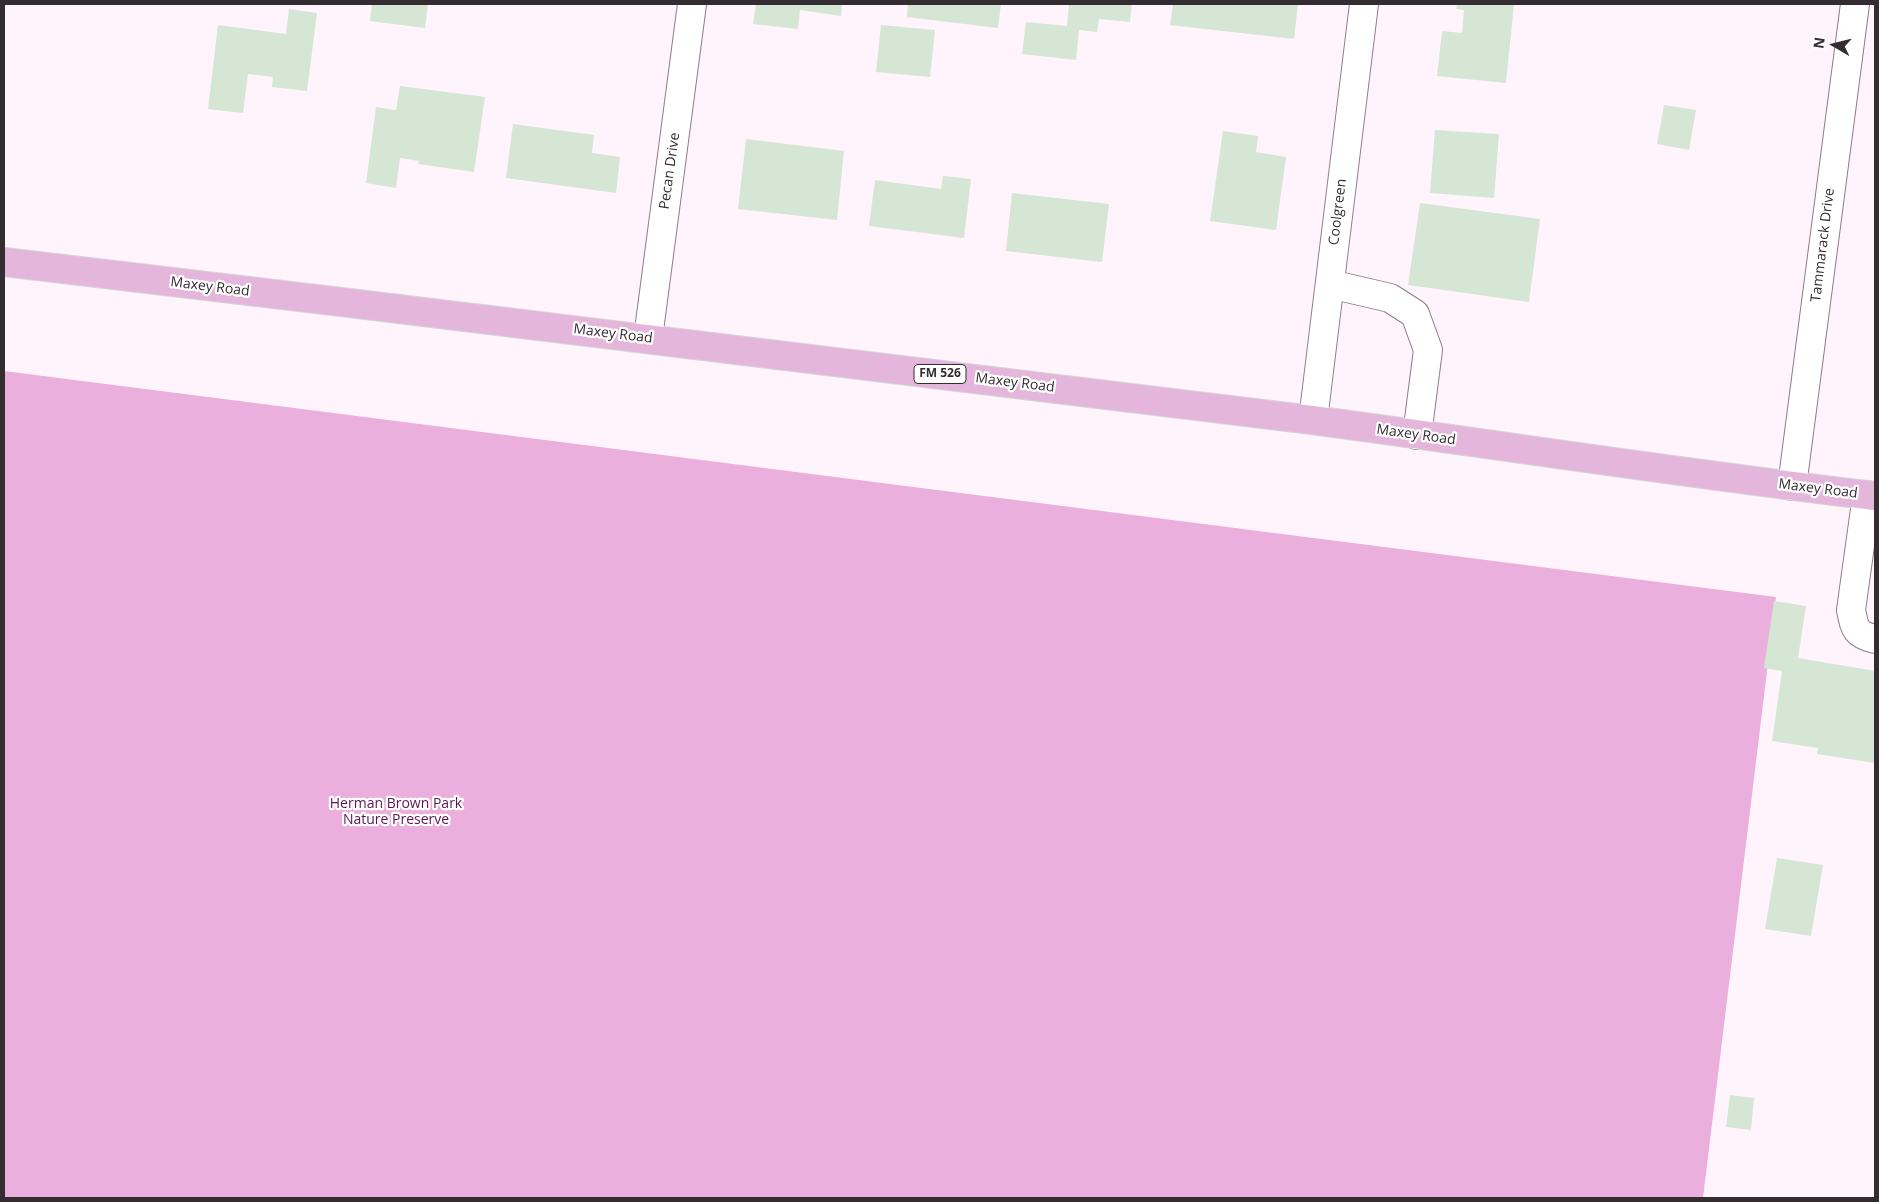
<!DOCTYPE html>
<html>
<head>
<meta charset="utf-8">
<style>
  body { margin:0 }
  #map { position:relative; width:1879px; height:1202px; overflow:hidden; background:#fff3fc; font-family:"Open Sans",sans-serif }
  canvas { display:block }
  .frame { position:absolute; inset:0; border:5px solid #332c31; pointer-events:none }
  .north { position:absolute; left:1809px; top:20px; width:50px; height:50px; -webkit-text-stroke:4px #fff; paint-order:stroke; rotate:278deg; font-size:14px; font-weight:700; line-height:20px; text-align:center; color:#332c31 }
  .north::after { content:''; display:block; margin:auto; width:18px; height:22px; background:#332c31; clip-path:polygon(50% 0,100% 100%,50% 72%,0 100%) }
</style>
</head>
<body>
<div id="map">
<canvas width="1879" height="1202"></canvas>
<div class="frame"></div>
<div class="north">N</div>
</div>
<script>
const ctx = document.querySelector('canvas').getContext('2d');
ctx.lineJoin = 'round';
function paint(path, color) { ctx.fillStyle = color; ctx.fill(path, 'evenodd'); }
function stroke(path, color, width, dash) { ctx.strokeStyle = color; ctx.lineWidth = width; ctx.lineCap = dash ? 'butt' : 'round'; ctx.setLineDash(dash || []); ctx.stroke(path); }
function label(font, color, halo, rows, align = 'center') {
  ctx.font = font + ' "Open Sans",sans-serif'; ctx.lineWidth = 4.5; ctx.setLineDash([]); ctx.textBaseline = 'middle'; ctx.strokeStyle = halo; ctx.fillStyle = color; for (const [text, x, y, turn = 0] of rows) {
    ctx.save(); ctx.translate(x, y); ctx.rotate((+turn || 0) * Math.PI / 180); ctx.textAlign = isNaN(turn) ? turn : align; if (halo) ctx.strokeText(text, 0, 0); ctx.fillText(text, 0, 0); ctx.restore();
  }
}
paint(new Path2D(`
  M 4,371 L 1776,597 L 1703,1198 L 4,1198 Z`), '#eaafdd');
paint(new Path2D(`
  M 372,4 L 428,4 L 425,28 L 370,21 Z
  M 756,4 L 842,4 L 841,16 L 800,10 L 798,29 L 753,24 Z
  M 908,4 L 1001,4 L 998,28 L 907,17 Z
  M 1069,4 L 1132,4 L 1130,22 L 1099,19 L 1097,32 L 1079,30 L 1076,60 L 1022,54 L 1026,22 L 1067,26 Z
  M 1173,4 L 1298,4 L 1294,39 L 1170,25 Z
  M 1457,4 L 1514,4 L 1506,83 L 1437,76 L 1442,31 L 1462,33 L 1464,10 L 1456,9 Z
  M 289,9 L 317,13 L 307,91 L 272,87 L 273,77 L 248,74 L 243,113 L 208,109 L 218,25 L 286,34 Z
  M 881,25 L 935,30 L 930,77 L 876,72 Z
  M 400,86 L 485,97 L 474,172 L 418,164 L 419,161 L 400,158 L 396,188 L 366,183 L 376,107 L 396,110 Z
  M 1664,105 L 1696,110 L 1689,150 L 1657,144 Z
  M 513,124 L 594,135 L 592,153 L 620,157 L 616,193 L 506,178 Z
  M 1435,130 L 1499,134 L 1494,198 L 1430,193 Z
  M 1223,131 L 1258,136 L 1256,152 L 1286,157 L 1276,230 L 1210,221 Z
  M 746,139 L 844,151 L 837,220 L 738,209 Z
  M 943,176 L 971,179 L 964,238 L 869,226 L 875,180 L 941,189 Z
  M 1012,193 L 1109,204 L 1102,262 L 1006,251 Z
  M 1420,203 L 1540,219 L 1529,302 L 1408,285 Z
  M 1774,601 L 1806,606 L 1798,658 L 1875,671 L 1875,763 L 1817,754 L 1818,748 L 1772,741 L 1782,671 L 1764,668 Z
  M 1777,858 L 1823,865 L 1811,936 L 1765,929 Z
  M 1730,1095 L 1754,1098 L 1751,1130 L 1726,1127 Z`), '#d6e6d5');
const minor = new Path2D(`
  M 1330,284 L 1390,298 L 1415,314 L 1428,350 L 1417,435
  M 648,338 L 692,4
  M 1313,420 L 1364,4
  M 1792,486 L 1855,4
  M 1867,495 L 1851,610 C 1855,629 1855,634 1875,639`);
const major = new Path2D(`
  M 4,262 C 440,314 876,364 1312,420 C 1500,445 1687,474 1875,496`);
stroke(minor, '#8f7d8b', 30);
stroke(major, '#d6d5d6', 30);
stroke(minor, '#fff', 28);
stroke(major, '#e4b6db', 28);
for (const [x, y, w] of [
  [940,374,52]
]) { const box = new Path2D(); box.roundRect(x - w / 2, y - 9.5, w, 19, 4); ctx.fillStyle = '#fff'; ctx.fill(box); stroke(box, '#332c31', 1); }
label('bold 12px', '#332c31', null, [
  ["FM 526",940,374]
]);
label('14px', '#332c31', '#fff', [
  ["Pecan Drive",670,171,-82],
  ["Coolgreen",1338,212,-83],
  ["Tammarack Drive",1823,245,-83],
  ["Maxey Road",210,287,7],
  ["Maxey Road",613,334,7],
  ["Maxey Road",1015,383,7],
  ["Maxey Road",1416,435,8],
  ["Maxey Road",1818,489,7]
]);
label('14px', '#5a1650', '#fff', [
  ["Herman Brown Park",396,804],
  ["Nature Preserve",396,820]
]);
</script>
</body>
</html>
